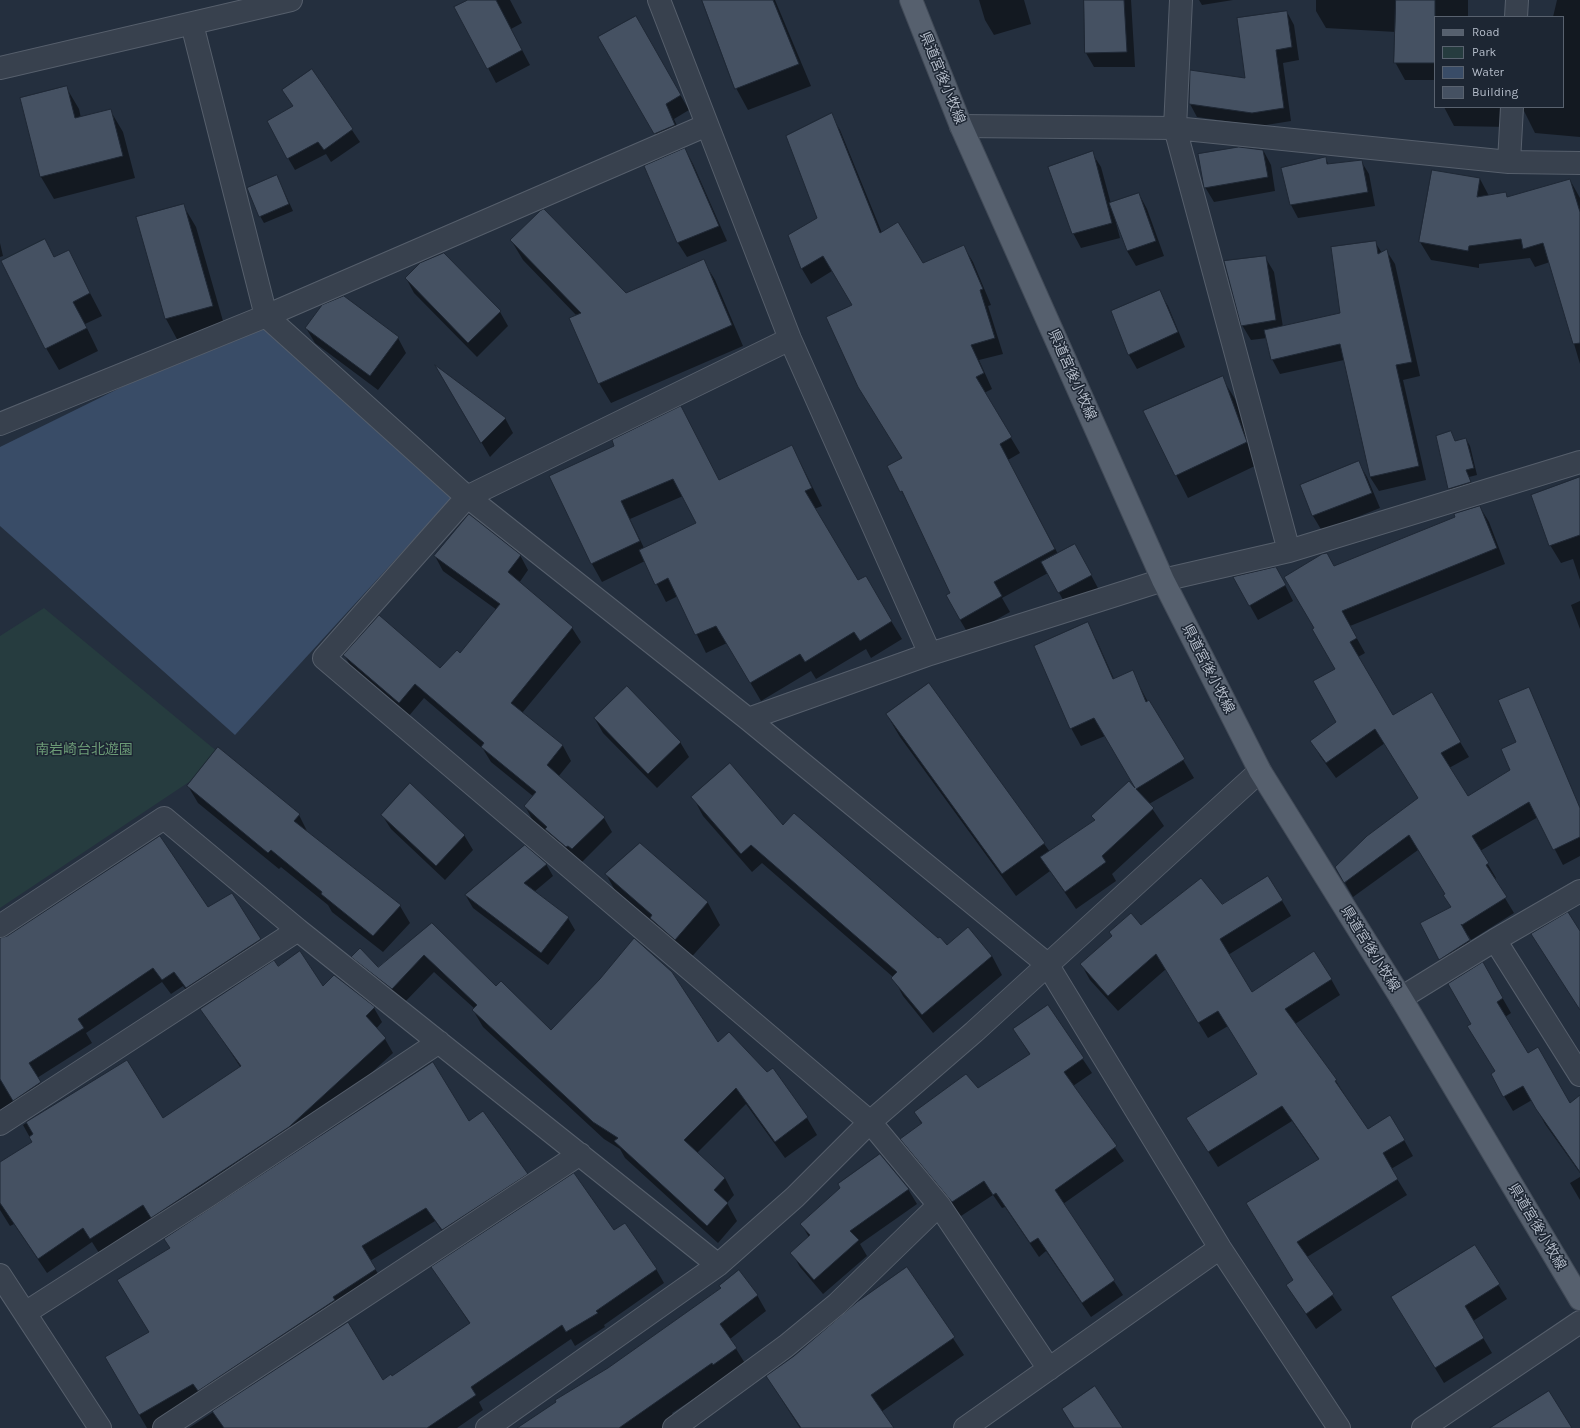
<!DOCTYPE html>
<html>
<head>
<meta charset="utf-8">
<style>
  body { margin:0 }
  #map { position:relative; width:1580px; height:1428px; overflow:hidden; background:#242f3e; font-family:Karla,sans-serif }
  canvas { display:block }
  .legend { position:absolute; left:1434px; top:16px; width:130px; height:92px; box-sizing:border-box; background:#1d2633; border:1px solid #59626f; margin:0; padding:5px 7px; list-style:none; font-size:12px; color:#b4bcc9 }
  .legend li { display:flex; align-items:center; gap:8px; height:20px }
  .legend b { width:20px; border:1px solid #59626f }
</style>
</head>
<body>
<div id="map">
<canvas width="1580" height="1428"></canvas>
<ul class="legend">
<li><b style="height:5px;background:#56606e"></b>Road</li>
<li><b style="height:11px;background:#263c3f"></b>Park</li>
<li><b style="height:11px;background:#394c67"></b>Water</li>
<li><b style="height:11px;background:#455162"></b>Building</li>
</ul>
</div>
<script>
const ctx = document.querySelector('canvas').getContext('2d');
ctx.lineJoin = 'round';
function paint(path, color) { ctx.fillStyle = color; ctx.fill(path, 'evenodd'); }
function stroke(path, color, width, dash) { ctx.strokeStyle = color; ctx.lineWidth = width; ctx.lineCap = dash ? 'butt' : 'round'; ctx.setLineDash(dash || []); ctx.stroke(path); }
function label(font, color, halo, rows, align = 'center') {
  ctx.font = font + ' Karla,"Noto Sans JP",sans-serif'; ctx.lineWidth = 3; ctx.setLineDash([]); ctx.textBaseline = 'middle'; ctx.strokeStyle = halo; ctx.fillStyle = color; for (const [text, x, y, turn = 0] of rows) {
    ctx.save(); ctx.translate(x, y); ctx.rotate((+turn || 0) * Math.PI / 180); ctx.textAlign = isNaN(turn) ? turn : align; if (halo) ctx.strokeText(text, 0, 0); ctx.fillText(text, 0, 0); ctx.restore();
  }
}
paint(new Path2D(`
  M 44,608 L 225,758 L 0,908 L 0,636 Z`), '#263c3f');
paint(new Path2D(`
  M 266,316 L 459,490 L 235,735 L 0,526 L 0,447 Z`), '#394c67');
paint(new Path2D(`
  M 470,0 L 510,0 L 522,23 L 511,29 L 530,65 L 496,83 L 488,68 Z
  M 703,0 L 775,0 L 811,86 L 748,110 L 736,88 Z
  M 979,0 L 1024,0 L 1031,24 L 994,35 L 985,20 Z
  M 1085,0 L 1131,0 L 1135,67 L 1094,67 L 1086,53 Z
  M 1199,0 L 1233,0 L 1202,5 Z
  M 1316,0 L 1468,0 L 1468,17 L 1435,17 L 1435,80 L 1405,80 L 1395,62 L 1396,32 L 1326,28 L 1316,11 Z
  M 1557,0 L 1580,0 L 1580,137 L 1535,133 L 1524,111 L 1517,113 L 1509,127 L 1454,126 L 1444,107 L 1563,107 L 1563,17 L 1553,17 Z
  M 1287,12 L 1294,25 L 1299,60 L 1283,63 L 1291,121 L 1260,126 L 1197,117 L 1190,104 L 1246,79 Z
  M 635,17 L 689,110 L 674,119 L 683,140 L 664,148 L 599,38 Z
  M 312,71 L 360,142 L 331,162 L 326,154 L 295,170 L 288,158 L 294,107 L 283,90 Z
  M 66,87 L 79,109 L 81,118 L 110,110 L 123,132 L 135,178 L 54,199 L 41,177 Z
  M 831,115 L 840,130 L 882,233 L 923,264 L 964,247 L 973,262 L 991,305 L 988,306 L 1003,354 L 979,360 L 992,389 L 984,393 L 1020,453 L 1008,460 L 1058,554 L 1083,560 L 1099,590 L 1067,607 L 1048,573 L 1002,598 L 1010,612 L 969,635 L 960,620 L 951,594 L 910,507 L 888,466 L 903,458 L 853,306 L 832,271 L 811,284 L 802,269 L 790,235 L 818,218 Z
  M 685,149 L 693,164 L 727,241 L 687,257 L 678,243 L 645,166 Z
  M 1263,150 L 1271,165 L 1275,191 L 1214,202 L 1205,187 Z
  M 1092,153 L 1101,167 L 1111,204 L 1139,194 L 1147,209 L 1164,256 L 1136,266 L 1127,251 L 1117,223 L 1116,223 L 1120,238 L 1081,248 L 1073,233 Z
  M 1325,158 L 1329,165 L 1361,161 L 1369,174 L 1375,206 L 1298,218 L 1291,205 L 1282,169 Z
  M 1433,171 L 1480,179 L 1489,196 L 1506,194 L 1508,198 L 1570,180 L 1580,198 L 1580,364 L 1550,262 L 1535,267 L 1530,258 L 1479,264 L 1479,268 L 1431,260 L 1420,242 Z
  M 277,176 L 293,211 L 264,223 L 260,216 Z
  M 183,205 L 196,227 L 225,328 L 178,341 L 166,319 L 137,218 Z
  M 44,240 L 55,258 L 68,251 L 102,316 L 85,324 L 98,351 L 59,370 L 46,348 Z
  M 511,240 L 625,295 L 703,260 L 715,280 L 743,346 L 611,403 L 599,383 L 577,316 L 523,260 Z
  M 1375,242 L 1382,253 L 1386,250 L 1395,264 L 1420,376 L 1403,380 L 1426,480 L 1379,491 L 1370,477 L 1344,360 L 1280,374 L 1272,359 L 1267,338 L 1251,340 L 1242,325 L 1265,257 L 1274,272 L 1283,327 L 1342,314 Z
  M 0,243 L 3,256 L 0,257 Z
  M 406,278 L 500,312 L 508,326 L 477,357 L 414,293 Z
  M 1159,291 L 1168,306 L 1185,347 L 1137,369 L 1129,355 Z
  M 306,328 L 398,338 L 406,353 L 378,390 L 315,343 Z
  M 438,368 L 505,418 L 513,433 L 490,457 Z
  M 1222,378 L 1235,399 L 1259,464 L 1188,498 L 1144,412 Z
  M 1437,436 L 1455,442 L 1466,439 L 1470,446 L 1477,475 L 1469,477 L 1474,489 L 1453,496 L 1449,489 Z
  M 616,446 L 719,480 L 792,446 L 822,506 L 814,509 L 858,582 L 865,578 L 902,639 L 871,658 L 866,649 L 816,679 L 811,671 L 761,701 L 727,643 L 706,653 L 678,596 L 666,602 L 645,561 L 602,582 L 592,564 L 551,476 ZM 683,496 L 697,523 L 644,548 L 630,519 Z
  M 1359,463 L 1367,477 L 1380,508 L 1322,531 L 1313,516 L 1302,486 Z
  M 1580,479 L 1580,580 L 1573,559 L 1561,563 L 1550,545 Z
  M 1480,507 L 1489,522 L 1505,564 L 1350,626 L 1365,653 L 1358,657 L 1393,716 L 1431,693 L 1469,757 L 1449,768 L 1467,797 L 1512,770 L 1580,808 L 1580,856 L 1563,865 L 1538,817 L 1480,851 L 1496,878 L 1494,880 L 1514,913 L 1471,940 L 1468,935 L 1467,936 L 1478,956 L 1448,975 L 1439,960 L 1452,908 L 1446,894 L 1418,850 L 1353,897 L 1345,883 L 1419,799 L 1385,743 L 1336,778 L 1320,756 L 1312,741 L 1338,722 L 1336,669 L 1315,628 L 1334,567 Z
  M 520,555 L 528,570 L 519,583 L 572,628 L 581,642 L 522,713 L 563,746 L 571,761 L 558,777 L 604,818 L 612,832 L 581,863 L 533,821 L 525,806 L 534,797 L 491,762 L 483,749 L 424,698 L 408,717 L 353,670 L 344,655 L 441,669 L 460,654 L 497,610 L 443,571 L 435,556 Z
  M 1234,577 L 1284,583 L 1293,601 L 1258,620 Z
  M 1580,601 L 1580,629 L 1571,605 Z
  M 1087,623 L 1097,641 L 1114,679 L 1132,672 L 1148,702 L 1194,778 L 1149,804 L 1164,826 L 1112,874 L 1116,881 L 1076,909 L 1050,871 L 1016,896 L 900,737 L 887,715 L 928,685 L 1050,852 L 1095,821 L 1092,816 L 1138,791 L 1105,736 L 1081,746 L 1071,728 Z
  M 595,719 L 680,742 L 689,757 L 657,788 L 603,733 Z
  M 188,786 L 299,815 L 308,833 L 400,906 L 410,923 L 383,952 L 332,912 L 328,905 L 281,867 L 279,869 L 198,803 Z
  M 693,797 L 783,827 L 947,946 L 968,928 L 992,956 L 1002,975 L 933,1033 L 903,996 L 893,977 L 762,863 L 752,872 L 703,816 Z
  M 382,815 L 464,835 L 473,850 L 445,880 L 391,829 Z
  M 640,844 L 708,903 L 720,925 L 688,961 L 618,896 L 606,874 Z
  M 546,864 L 553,876 L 534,892 L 568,918 L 575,930 L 548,965 L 473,908 L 466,896 Z
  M 1268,877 L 1291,916 L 1228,955 L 1252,993 L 1331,979 L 1340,995 L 1295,1024 L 1336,1081 L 1367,1130 L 1404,1140 L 1413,1156 L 1391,1169 L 1407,1195 L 1307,1257 L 1342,1310 L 1316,1329 L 1287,1286 L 1294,1280 L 1257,1219 L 1319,1160 L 1292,1121 L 1218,1167 L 1197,1134 L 1258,1075 L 1228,1026 L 1208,1038 L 1166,969 L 1118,1011 L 1090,980 L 1081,964 L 1112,937 L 1110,933 L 1222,906 Z
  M 232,894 L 269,954 L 195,1002 L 183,986 L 171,994 L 162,982 L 86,1033 L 92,1043 L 37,1078 L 48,1098 L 0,1120 L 0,938 L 208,909 Z
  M 431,925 L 496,987 L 551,1032 L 718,1044 L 767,1073 L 772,1069 L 807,1118 L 817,1135 L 785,1158 L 746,1104 L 697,1153 L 725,1178 L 734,1195 L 727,1203 L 737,1221 L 718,1243 L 625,1158 L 620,1149 L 604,1139 L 483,1027 L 473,1010 L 475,1009 L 434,972 L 402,1005 L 362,974 L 353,957 L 378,969 Z
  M 1483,964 L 1511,1013 L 1505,1017 L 1528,1054 L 1569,1104 L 1580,1103 L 1580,1173 L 1545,1124 L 1532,1100 L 1513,1111 L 1504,1096 L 1496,1072 L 1473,1024 Z
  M 277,968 L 374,1008 L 382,1022 L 376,1029 L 385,1039 L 393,1053 L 297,1141 L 99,1253 L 92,1242 L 47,1273 L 14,1224 L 10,1226 L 0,1210 L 0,1164 L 33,1143 L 23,1125 L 126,1061 L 162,1120 L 241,1068 L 202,1009 Z
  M 1048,1007 L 1092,1073 L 1073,1086 L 1124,1161 L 1063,1204 L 1123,1295 L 1091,1317 L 1046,1251 L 1039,1257 L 1005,1207 L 1002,1208 L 993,1195 L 961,1216 L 910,1154 L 902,1139 L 922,1125 L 915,1112 L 978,1090 L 1030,1055 L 1014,1029 Z
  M 469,1122 L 527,1174 L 535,1188 L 451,1244 L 435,1221 L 370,1261 L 384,1283 L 171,1428 L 147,1428 L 106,1358 L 150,1332 Z
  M 1580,1177 L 1580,1200 L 1570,1183 Z
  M 908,1189 L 917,1204 L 860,1244 L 867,1256 L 823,1294 L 800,1267 L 792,1253 L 809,1237 L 801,1224 Z
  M 614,1231 L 656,1269 L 664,1283 L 604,1325 L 605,1327 L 575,1346 L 571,1339 L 479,1402 L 483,1410 L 457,1428 L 189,1428 L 348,1323 L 383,1381 L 392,1377 L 470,1324 L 433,1267 Z
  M 1475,1246 L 1507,1299 L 1473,1321 L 1492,1353 L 1444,1383 L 1401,1312 Z
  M 907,1269 L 964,1355 L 881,1412 L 893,1428 L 800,1428 L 767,1377 Z
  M 757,1295 L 766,1311 L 730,1339 L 746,1365 L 672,1413 L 677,1421 L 666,1428 L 519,1428 Z`), '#0007');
const building = new Path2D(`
  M 468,0 L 496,0 L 522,50 L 487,69 L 454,7 Z
  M 702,0 L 773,0 L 799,64 L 735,89 Z
  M 1084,0 L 1124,0 L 1127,52 L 1085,53 Z
  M 1396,0 L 1435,0 L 1435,63 L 1394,63 Z
  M 1287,11 L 1292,47 L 1276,50 L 1284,108 L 1252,113 L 1189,104 L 1190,70 L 1245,78 L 1237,18 Z
  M 636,16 L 681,95 L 666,104 L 675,125 L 654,134 L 598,37 Z
  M 312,69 L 353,129 L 324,150 L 318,142 L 287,159 L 267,121 L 293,106 L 282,90 Z
  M 67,86 L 75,118 L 111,109 L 123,156 L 40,177 L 20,98 Z
  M 832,113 L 880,233 L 898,222 L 923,263 L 964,245 L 983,289 L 980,290 L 995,338 L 971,345 L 984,373 L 976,377 L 1012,437 L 1000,444 L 1055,549 L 994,582 L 1002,596 L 960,620 L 946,595 L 950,593 L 902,491 L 900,492 L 887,466 L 902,458 L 858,387 L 826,317 L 852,305 L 823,256 L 801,269 L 788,235 L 817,218 L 786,136 Z
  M 1239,147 L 1263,150 L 1268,177 L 1204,188 L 1198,154 Z
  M 685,148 L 719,226 L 677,243 L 644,166 Z
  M 1093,151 L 1112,223 L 1072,234 L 1048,167 Z
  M 1326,157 L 1327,164 L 1362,160 L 1368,192 L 1290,205 L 1281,168 Z
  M 1432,170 L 1480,178 L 1477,197 L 1506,192 L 1507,197 L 1570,179 L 1580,212 L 1580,343 L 1573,344 L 1543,243 L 1523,249 L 1521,239 L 1469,246 L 1468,251 L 1419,242 Z
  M 277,175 L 289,204 L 259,217 L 247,188 Z
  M 1139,193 L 1156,241 L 1127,251 L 1109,203 Z
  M 184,204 L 213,306 L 165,319 L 136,217 Z
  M 544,209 L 626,293 L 704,259 L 732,325 L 598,384 L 569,318 L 581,313 L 510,240 L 540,211 Z
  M 45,239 L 54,257 L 69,250 L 90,293 L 73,302 L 87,328 L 45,349 L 1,261 Z
  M 1376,241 L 1378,254 L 1387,249 L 1412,362 L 1396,365 L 1419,466 L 1370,477 L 1340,344 L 1271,360 L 1264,330 L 1340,313 L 1331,247 Z
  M 444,253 L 501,311 L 468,343 L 405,278 L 420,263 Z
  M 1266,256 L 1276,320 L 1241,326 L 1224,261 Z
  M 1160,290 L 1178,332 L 1128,355 L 1111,311 Z
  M 344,296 L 399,337 L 370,376 L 305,328 L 322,305 Z
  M 435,365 L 506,418 L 481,443 Z
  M 1223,376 L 1247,442 L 1175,476 L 1143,411 Z
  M 681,406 L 719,480 L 792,445 L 812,488 L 805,491 L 858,580 L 866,576 L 892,621 L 860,641 L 854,632 L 805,662 L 800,654 L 750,683 L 716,626 L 695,635 L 668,578 L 655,585 L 639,550 L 696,523 L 673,479 L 621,501 L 640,541 L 591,564 L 549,476 L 614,446 L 612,440 Z
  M 1451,431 L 1455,441 L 1466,438 L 1474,468 L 1466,470 L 1471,482 L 1448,489 L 1436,436 Z
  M 1359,461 L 1372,493 L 1312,516 L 1300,485 Z
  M 1580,477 L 1580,535 L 1549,546 L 1531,495 Z
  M 1480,506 L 1497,548 L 1342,611 L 1357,638 L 1350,642 L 1393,715 L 1432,692 L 1461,742 L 1441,753 L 1468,796 L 1510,770 L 1501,749 L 1516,742 L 1498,700 L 1529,687 L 1580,808 L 1580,837 L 1553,850 L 1529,802 L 1472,836 L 1489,863 L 1486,865 L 1507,897 L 1462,925 L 1461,924 L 1470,940 L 1439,960 L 1420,923 L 1451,907 L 1443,895 L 1445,894 L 1409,835 L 1344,883 L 1335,867 L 1367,836 L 1418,798 L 1375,729 L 1326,763 L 1310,741 L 1336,722 L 1313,681 L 1335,669 L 1312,629 L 1314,628 L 1284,577 L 1322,554 L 1327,553 L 1334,566 L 1455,517 L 1454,514 Z
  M 469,514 L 521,555 L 508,572 L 573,627 L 511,703 L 563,745 L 547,765 L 605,817 L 572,849 L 568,846 L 566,847 L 545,829 L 547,827 L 524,806 L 536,792 L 481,747 L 484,743 L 415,684 L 399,703 L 343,655 L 379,615 L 440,668 L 457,650 L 460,653 L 500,604 L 434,556 Z
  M 1075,544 L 1092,575 L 1058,593 L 1041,562 Z
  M 1276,567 L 1286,585 L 1249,606 L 1233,577 Z
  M 1088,622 L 1113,679 L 1133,670 L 1146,702 L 1149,700 L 1185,759 L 1136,789 L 1154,808 L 1102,856 L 1106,862 L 1065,892 L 1040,857 L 1095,820 L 1091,816 L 1129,781 L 1135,788 L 1094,718 L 1070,729 L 1034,646 Z
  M 929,683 L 1045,843 L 1002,874 L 886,714 Z
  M 627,686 L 681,742 L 648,774 L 594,718 Z
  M 218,747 L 300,814 L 294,821 L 401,905 L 373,936 L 321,894 L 322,892 L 271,850 L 268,853 L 187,786 Z
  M 730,763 L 783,825 L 794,813 L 938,938 L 940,937 L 947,945 L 968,927 L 992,956 L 922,1015 L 891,978 L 897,972 L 751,845 L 741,854 L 691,797 Z
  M 410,783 L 465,835 L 436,866 L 381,815 Z
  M 160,836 L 208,907 L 232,893 L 261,939 L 186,988 L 174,972 L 162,980 L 153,968 L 78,1019 L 84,1028 L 29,1063 L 41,1082 L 13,1101 L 0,1079 L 0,938 L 7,936 Z
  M 640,843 L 708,902 L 675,940 L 650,918 L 652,915 L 605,874 Z
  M 525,845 L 547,864 L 524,883 L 569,917 L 541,953 L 465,895 Z
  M 1268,876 L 1283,900 L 1220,939 L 1252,992 L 1314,951 L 1332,979 L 1285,1009 L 1337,1080 L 1335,1081 L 1368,1129 L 1390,1115 L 1405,1140 L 1383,1153 L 1398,1179 L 1297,1242 L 1334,1294 L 1306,1314 L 1286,1285 L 1293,1280 L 1246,1203 L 1319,1159 L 1282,1106 L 1208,1152 L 1186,1118 L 1257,1074 L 1218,1011 L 1198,1023 L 1156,954 L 1108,996 L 1080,964 L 1112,936 L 1109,932 L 1131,913 L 1141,925 L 1201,878 L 1222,904 Z
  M 1568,912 L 1580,931 L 1580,1010 L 1531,934 Z
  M 432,923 L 496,986 L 501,981 L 551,1030 L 600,979 L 634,938 L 672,972 L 718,1042 L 729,1032 L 767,1072 L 773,1068 L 808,1117 L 775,1142 L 736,1088 L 684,1140 L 725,1178 L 714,1190 L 728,1203 L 707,1226 L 614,1141 L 618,1138 L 593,1122 L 472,1010 L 477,1005 L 424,955 L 392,989 L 351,957 L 360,948 L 378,967 Z
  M 300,951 L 323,986 L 334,975 L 375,1007 L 366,1016 L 386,1038 L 289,1127 L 151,1218 L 143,1205 L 90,1239 L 83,1228 L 38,1259 L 0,1203 L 0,1162 L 32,1142 L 29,1137 L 33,1134 L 26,1122 L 127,1060 L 163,1118 L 241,1066 L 200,1009 L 274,960 L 278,966 Z
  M 1483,962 L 1503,998 L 1497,1002 L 1528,1053 L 1538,1047 L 1570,1103 L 1580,1095 L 1580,1172 L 1536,1109 L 1523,1086 L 1503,1097 L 1491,1074 L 1495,1071 L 1467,1026 L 1471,1024 L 1448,984 Z
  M 1048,1005 L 1084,1058 L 1064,1072 L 1117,1146 L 1055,1190 L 1115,1280 L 1082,1303 L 1038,1238 L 1030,1243 L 996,1193 L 993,1195 L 984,1181 L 952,1202 L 900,1139 L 922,1123 L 914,1112 L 966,1074 L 978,1088 L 1030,1054 L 1013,1029 Z
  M 433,1062 L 469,1121 L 483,1111 L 528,1174 L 442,1230 L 426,1208 L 362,1246 L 376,1269 L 333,1297 L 335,1300 L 198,1391 L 193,1384 L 139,1415 L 105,1357 L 149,1332 L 117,1280 L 170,1248 L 164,1239 Z
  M 880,1154 L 909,1189 L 850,1231 L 859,1240 L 814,1280 L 790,1253 L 810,1235 L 800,1224 L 840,1188 L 838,1184 Z
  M 574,1173 L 614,1230 L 625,1223 L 657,1269 L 596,1311 L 598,1313 L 566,1332 L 562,1325 L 471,1387 L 476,1395 L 427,1428 L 224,1428 L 212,1411 L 348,1322 L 383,1380 L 391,1374 L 392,1376 L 470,1323 L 431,1267 Z
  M 1475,1245 L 1500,1284 L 1465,1306 L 1484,1338 L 1435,1368 L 1391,1297 Z
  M 907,1267 L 955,1337 L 871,1395 L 894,1428 L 801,1428 L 766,1376 L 794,1356 L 857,1302 Z
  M 739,1270 L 758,1295 L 720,1324 L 737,1348 L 713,1365 L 712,1363 L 619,1428 L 517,1428 L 556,1402 L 555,1400 L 608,1368 L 721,1288 L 719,1286 Z
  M 1095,1386 L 1123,1428 L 1074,1428 L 1062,1409 Z
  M 1549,1391 L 1572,1428 L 1490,1428 Z`);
paint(building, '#455162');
stroke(building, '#1f2835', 1);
const minor = new Path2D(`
  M 659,0 L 790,339 L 930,654
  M 1181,0 L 1175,128 L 1289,551
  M 1516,17 L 1517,0
  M 192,24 L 266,316 L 459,490 L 748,719 L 1047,964 L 1220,1248 L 1339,1428
  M 0,68 L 291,0
  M 961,126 L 1175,128 L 1509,162 L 1580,163
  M 1509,162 L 1512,107
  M 790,339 L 467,497 L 324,658 L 870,1122 L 939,1205 L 1049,1369
  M 0,424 L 266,316 L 707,125
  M 748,719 L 930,654 L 1163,580 L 1289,551 L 1580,462
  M 0,926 L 164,818 L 298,930 L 718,1265
  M 1495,940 L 1580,1075
  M 1401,998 L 1495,940 L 1580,891
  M 0,1124 L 298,930
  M 0,1275 L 100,1428
  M 25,1313 L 208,1196 L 439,1042
  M 164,1428 L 580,1154
  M 487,1428 L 718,1265 L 795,1197 L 870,1122 L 974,1032 L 1260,771
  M 674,1428 L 786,1346 L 837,1304 L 939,1205
  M 965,1428 L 1220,1248
  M 1423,1428 L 1580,1322`);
const major = new Path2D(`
  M 911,0 L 961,126 L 1163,580 L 1260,771 L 1401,998 L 1580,1299`);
stroke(minor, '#565f6c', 24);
stroke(major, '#414a57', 24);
stroke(minor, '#38414e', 22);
stroke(major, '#56606e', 22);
label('14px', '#b4bcc9', '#1d2633', [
  ["県道宮後小牧線",942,78,68],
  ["県道宮後小牧線",1072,375,66],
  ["県道宮後小牧線",1208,669,63],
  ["県道宮後小牧線",1370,949,58],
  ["県道宮後小牧線",1537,1227,59]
]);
label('14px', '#6b9a76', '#1d2633', [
  ["南岩崎台北遊園",84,750]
]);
</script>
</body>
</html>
